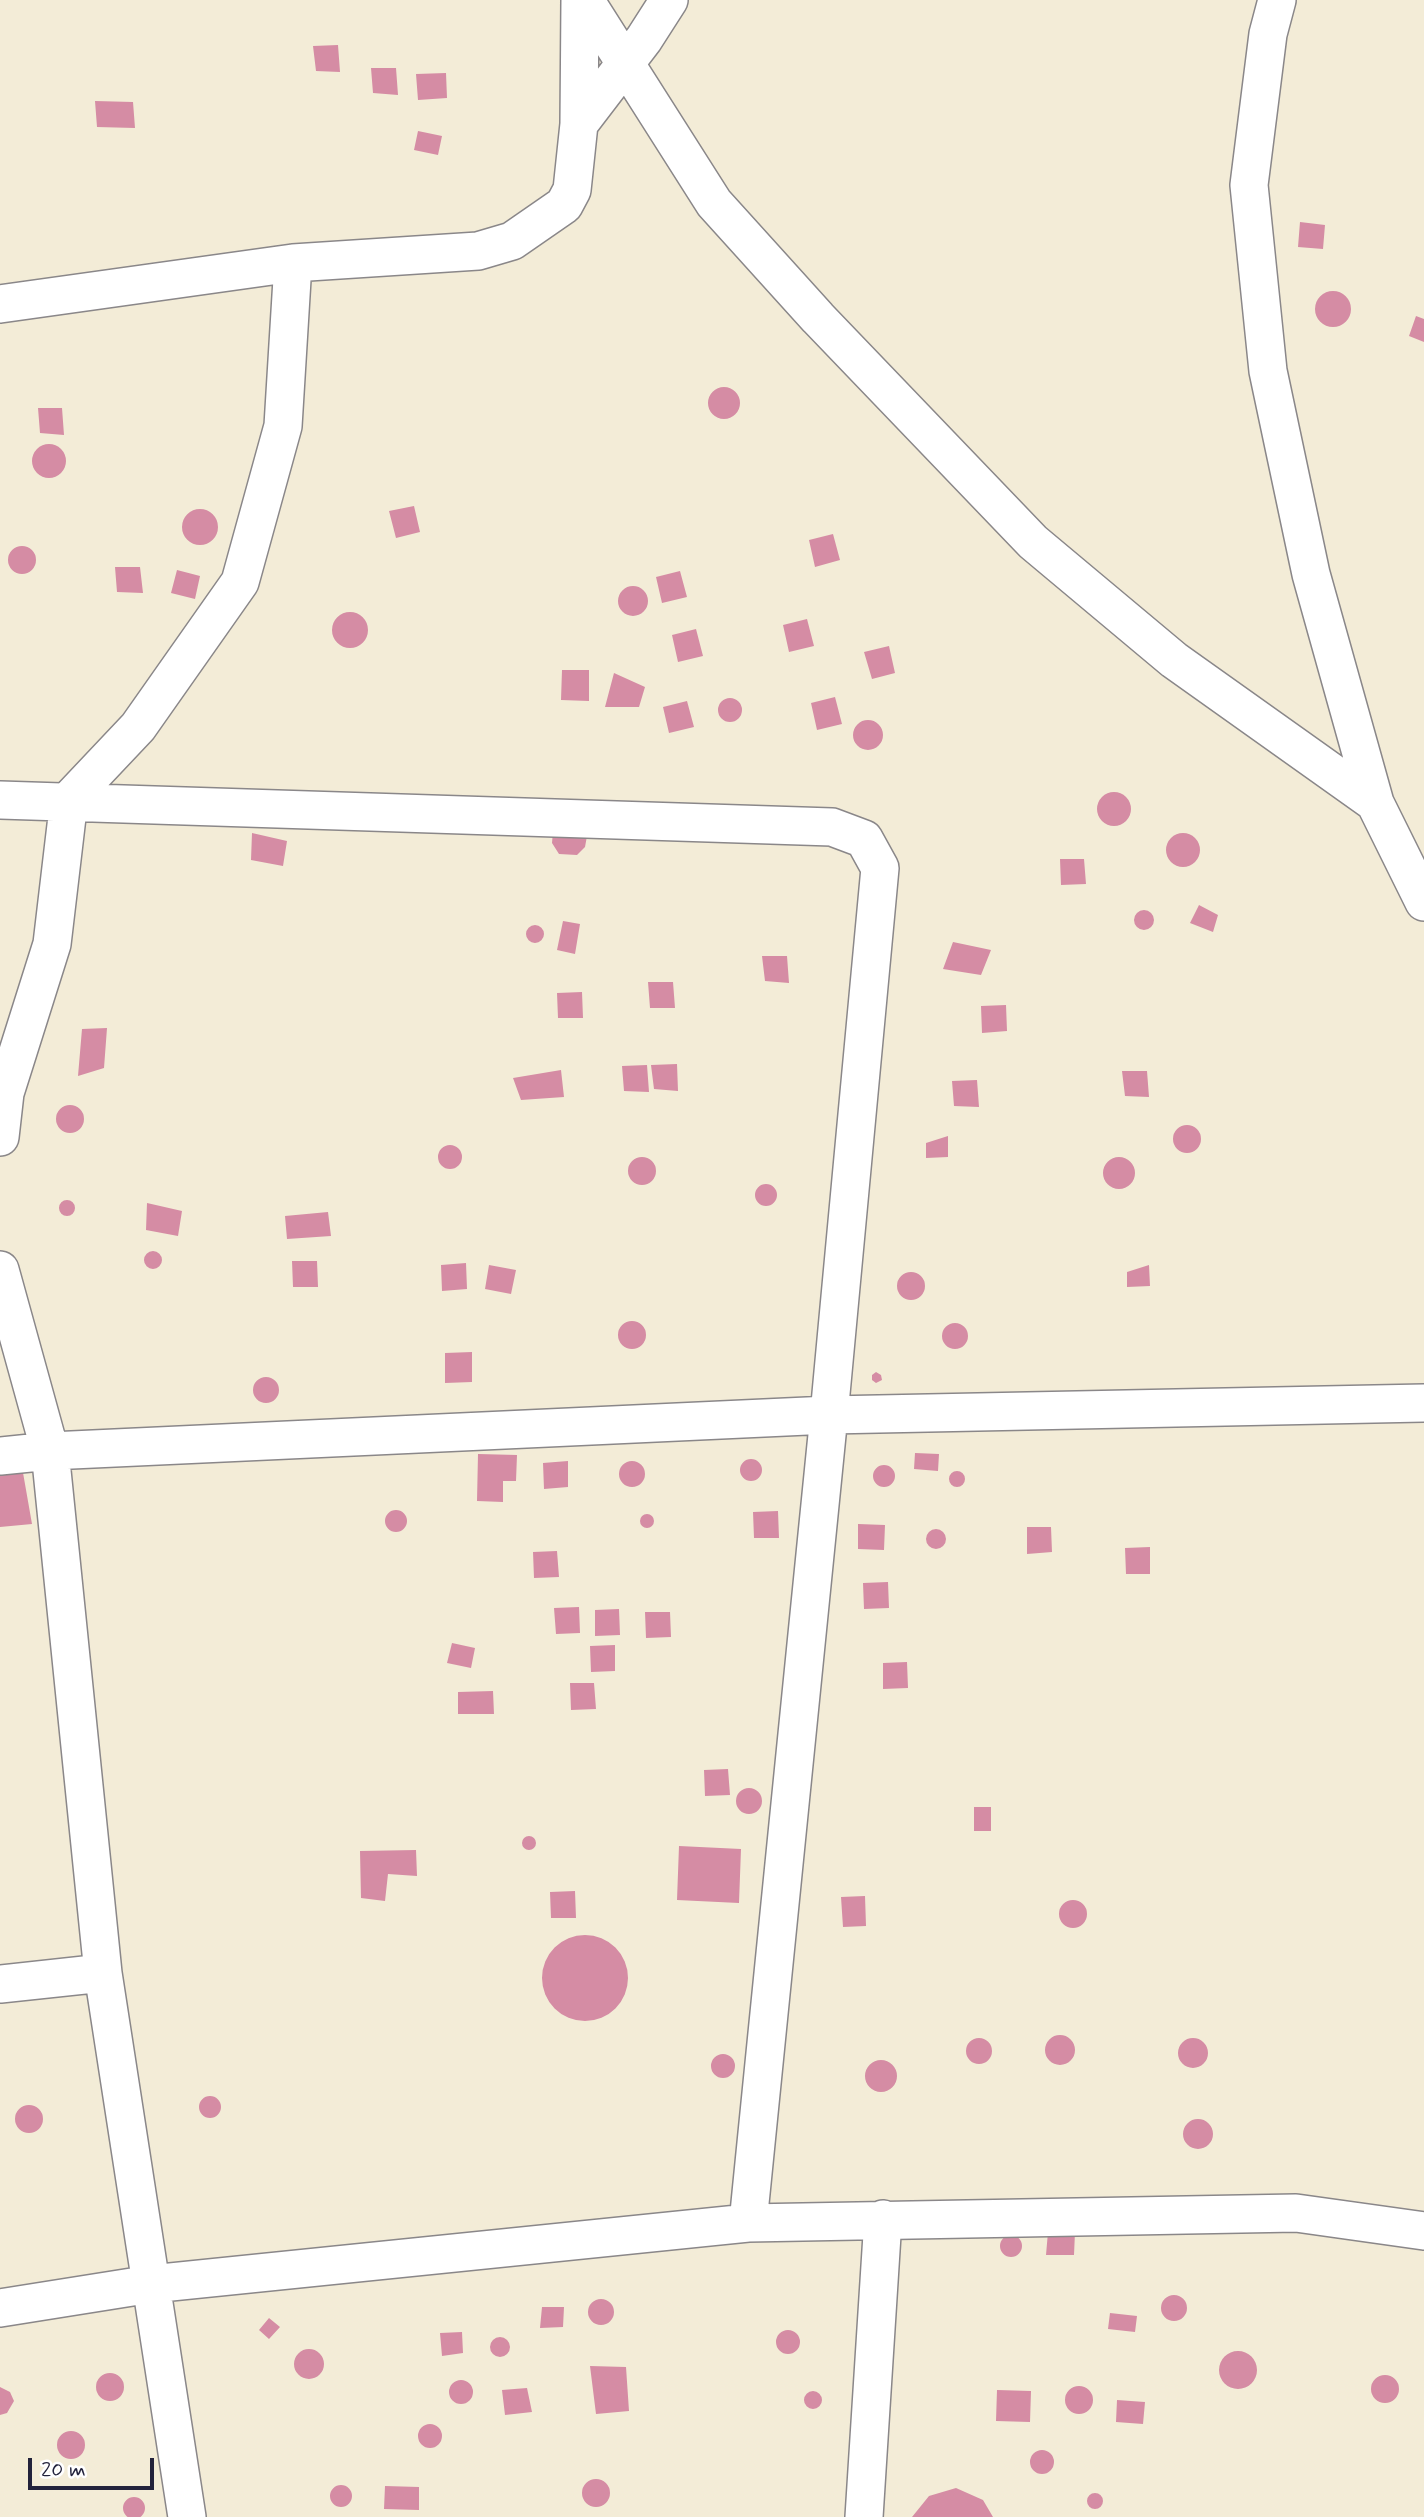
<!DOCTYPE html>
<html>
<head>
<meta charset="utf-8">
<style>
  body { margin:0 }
  #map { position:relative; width:1424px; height:2517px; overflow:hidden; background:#f3ecd7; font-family:Mynerve,sans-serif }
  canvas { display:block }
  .scale { position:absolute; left:28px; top:2458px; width:126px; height:32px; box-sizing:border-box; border:4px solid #22223b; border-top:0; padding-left:9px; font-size:21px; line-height:24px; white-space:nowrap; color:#22223b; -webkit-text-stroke:5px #fff; paint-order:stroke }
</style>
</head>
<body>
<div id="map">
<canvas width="1424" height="2517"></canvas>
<div class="scale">20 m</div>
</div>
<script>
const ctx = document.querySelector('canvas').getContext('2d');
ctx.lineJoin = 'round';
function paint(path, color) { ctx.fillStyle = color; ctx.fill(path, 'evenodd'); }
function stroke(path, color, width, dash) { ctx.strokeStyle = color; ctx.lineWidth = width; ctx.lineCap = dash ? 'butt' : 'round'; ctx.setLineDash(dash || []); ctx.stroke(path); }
paint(new Path2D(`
  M 338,45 L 340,72 L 316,71 L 313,46 Z
  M 371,68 L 396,68 L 398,95 L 373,93 Z
  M 446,73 L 447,98 L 418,100 L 416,74 Z
  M 95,101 L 133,102 L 135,128 L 97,127 Z
  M 418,131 L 442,136 L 438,155 L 414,150 Z
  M 1300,222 L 1325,225 L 1323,249 L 1298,247 Z
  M1315 309a18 18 0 1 1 36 0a18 18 0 1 1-36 0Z
  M 1416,316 L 1424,319 L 1424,342 L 1409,336 Z
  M708 403a16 16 0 1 1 32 0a16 16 0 1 1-32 0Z
  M 38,408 L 62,408 L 64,435 L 40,433 Z
  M32 461a17 17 0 1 1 34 0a17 17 0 1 1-34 0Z
  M 414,506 L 420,532 L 396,538 L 389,511 Z
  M182 527a18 18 0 1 1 36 0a18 18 0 1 1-36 0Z
  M 833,534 L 840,560 L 815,567 L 809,540 Z
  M8 560a14 14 0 1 1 28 0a14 14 0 1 1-28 0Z
  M 115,567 L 140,567 L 143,593 L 117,592 Z
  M 177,570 L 200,576 L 195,599 L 171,593 Z
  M 680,571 L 687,597 L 662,603 L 656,577 Z
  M618 601a15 15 0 1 1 30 0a15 15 0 1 1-30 0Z
  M332 630a18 18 0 1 1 36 0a18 18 0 1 1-36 0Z
  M 807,619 L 814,646 L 789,652 L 783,625 Z
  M 696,629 L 703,656 L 678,662 L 672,635 Z
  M 889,646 L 895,673 L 872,679 L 864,652 Z
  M 562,670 L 589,670 L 589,701 L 561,700 Z
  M 614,673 L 645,687 L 639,707 L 605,707 Z
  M 835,697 L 842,724 L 817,730 L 811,703 Z
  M718 710a12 12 0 1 1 24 0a12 12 0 1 1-24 0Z
  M 687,701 L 694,727 L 669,733 L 663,707 Z
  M853 735a15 15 0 1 1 30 0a15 15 0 1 1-30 0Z
  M1097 809a17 17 0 1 1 34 0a17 17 0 1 1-34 0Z
  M 553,831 L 587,836 L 585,847 L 577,855 L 559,854 L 552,843 Z
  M1166 850a17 17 0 1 1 34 0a17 17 0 1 1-34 0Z
  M 252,833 L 287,841 L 283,866 L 251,860 Z
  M 1060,859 L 1084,859 L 1086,884 L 1061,885 Z
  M 1199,905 L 1218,915 L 1213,932 L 1190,923 Z
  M1134 920a10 10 0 1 1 20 0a10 10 0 1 1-20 0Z
  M 563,921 L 580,924 L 575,954 L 557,950 Z
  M526 934a9 9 0 1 1 18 0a9 9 0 1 1-18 0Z
  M 953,942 L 991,950 L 981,975 L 943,969 Z
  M 762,956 L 787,956 L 789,983 L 765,981 Z
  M 648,982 L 673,982 L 675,1008 L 650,1008 Z
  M 582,992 L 583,1018 L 558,1018 L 557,993 Z
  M 1006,1005 L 1007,1031 L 982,1033 L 981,1006 Z
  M 107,1028 L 104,1068 L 78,1076 L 82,1029 Z
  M 677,1064 L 678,1091 L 654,1089 L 651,1065 Z
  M 647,1065 L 649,1092 L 624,1091 L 622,1066 Z
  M 561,1070 L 564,1097 L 521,1100 L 513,1078 Z
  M 1122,1071 L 1147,1071 L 1149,1097 L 1125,1096 Z
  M 977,1080 L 979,1107 L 954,1106 L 952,1081 Z
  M56 1119a14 14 0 1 1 28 0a14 14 0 1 1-28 0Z
  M1173 1139a14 14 0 1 1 28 0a14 14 0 1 1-28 0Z
  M 948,1136 L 948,1157 L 926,1158 L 926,1143 Z
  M438 1157a12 12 0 1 1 24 0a12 12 0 1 1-24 0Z
  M628 1171a14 14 0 1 1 28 0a14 14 0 1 1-28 0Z
  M1103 1173a16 16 0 1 1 32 0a16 16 0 1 1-32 0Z
  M755 1195a11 11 0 1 1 22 0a11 11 0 1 1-22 0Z
  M59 1208a8 8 0 1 1 16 0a8 8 0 1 1-16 0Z
  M 147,1203 L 182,1211 L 178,1236 L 146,1230 Z
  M 328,1212 L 331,1236 L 287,1239 L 285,1216 Z
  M144 1260a9 9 0 1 1 18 0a9 9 0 1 1-18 0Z
  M 292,1261 L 317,1261 L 318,1287 L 293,1287 Z
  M 466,1263 L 467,1289 L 442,1291 L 441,1265 Z
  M 489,1265 L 516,1270 L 511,1294 L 485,1289 Z
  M 1149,1265 L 1150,1286 L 1127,1287 L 1127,1272 Z
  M897 1286a14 14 0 1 1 28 0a14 14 0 1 1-28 0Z
  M618 1335a14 14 0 1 1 28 0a14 14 0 1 1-28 0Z
  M942 1336a13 13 0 1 1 26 0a13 13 0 1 1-26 0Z
  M 472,1352 L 472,1382 L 445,1383 L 445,1353 Z
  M 876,1372 L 881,1375 L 882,1380 L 876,1383 L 872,1380 L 872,1375 Z
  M253 1390a13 13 0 1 1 26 0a13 13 0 1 1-26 0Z
  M 915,1453 L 939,1454 L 938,1471 L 914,1469 Z
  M 478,1454 L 517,1455 L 516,1481 L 503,1481 L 503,1502 L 477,1501 Z
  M740 1470a11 11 0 1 1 22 0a11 11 0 1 1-22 0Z
  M619 1474a13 13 0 1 1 26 0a13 13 0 1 1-26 0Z
  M 568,1461 L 568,1487 L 544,1489 L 543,1463 Z
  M873 1476a11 11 0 1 1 22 0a11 11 0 1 1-22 0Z
  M 22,1467 L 32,1524 L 0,1527 L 0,1469 Z
  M949 1479a8 8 0 1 1 16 0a8 8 0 1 1-16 0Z
  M385 1521a11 11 0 1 1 22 0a11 11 0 1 1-22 0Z
  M 778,1511 L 779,1538 L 754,1538 L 753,1512 Z
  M640 1521a7 7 0 1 1 14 0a7 7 0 1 1-14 0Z
  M 858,1524 L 885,1525 L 884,1550 L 858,1549 Z
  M 1027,1527 L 1051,1527 L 1052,1552 L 1027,1554 Z
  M926 1539a10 10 0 1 1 20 0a10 10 0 1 1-20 0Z
  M 1150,1547 L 1150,1574 L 1126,1574 L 1125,1548 Z
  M 557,1551 L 559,1577 L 534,1578 L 533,1552 Z
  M 888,1582 L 889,1608 L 864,1609 L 863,1583 Z
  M 579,1607 L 580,1633 L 556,1634 L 554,1608 Z
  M 619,1609 L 620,1635 L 595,1636 L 595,1610 Z
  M 645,1612 L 670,1612 L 671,1637 L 646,1638 Z
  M 452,1643 L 475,1648 L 471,1668 L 447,1663 Z
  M 615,1645 L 615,1671 L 591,1672 L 590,1646 Z
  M 907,1662 L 908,1688 L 883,1689 L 883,1663 Z
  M 570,1683 L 594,1683 L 596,1709 L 571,1710 Z
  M 493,1691 L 494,1714 L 458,1714 L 458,1692 Z
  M 728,1769 L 730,1795 L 705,1796 L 704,1770 Z
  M736 1801a13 13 0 1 1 26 0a13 13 0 1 1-26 0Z
  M 974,1807 L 991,1807 L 991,1831 L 974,1831 Z
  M522 1843a7 7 0 1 1 14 0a7 7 0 1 1-14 0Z
  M 679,1846 L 741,1849 L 739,1903 L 677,1900 Z
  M 416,1850 L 417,1876 L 388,1874 L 385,1901 L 361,1898 L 360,1851 Z
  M 575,1891 L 576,1918 L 551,1918 L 550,1892 Z
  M 865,1896 L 866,1926 L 843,1927 L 841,1897 Z
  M1059 1914a14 14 0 1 1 28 0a14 14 0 1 1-28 0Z
  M542 1978a43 43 0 1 1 86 0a43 43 0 1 1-86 0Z
  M1045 2050a15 15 0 1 1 30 0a15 15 0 1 1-30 0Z
  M1178 2053a15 15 0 1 1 30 0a15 15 0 1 1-30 0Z
  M966 2051a13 13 0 1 1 26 0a13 13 0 1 1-26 0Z
  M711 2066a12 12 0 1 1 24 0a12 12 0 1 1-24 0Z
  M865 2076a16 16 0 1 1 32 0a16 16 0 1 1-32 0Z
  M199 2107a11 11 0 1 1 22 0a11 11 0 1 1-22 0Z
  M15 2119a14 14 0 1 1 28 0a14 14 0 1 1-28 0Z
  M1183 2134a15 15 0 1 1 30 0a15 15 0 1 1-30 0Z
  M 1048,2232 L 1075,2232 L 1074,2255 L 1046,2255 Z
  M1000 2246a11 11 0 1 1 22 0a11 11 0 1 1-22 0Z
  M1161 2308a13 13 0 1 1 26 0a13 13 0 1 1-26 0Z
  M588 2312a13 13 0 1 1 26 0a13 13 0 1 1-26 0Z
  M 542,2307 L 564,2307 L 563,2327 L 540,2328 Z
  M 1110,2313 L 1137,2316 L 1135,2332 L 1108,2329 Z
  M 269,2318 L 280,2327 L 269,2339 L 259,2330 Z
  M776 2342a12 12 0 1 1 24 0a12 12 0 1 1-24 0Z
  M 462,2332 L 463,2353 L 442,2356 L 440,2333 Z
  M490 2347a10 10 0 1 1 20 0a10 10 0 1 1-20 0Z
  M294 2364a15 15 0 1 1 30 0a15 15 0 1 1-30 0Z
  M1219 2370a19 19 0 1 1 38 0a19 19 0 1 1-38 0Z
  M 590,2366 L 626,2367 L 629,2411 L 596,2414 Z
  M96 2387a14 14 0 1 1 28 0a14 14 0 1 1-28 0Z
  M1371 2389a14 14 0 1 1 28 0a14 14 0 1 1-28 0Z
  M449 2392a12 12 0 1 1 24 0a12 12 0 1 1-24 0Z
  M1065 2400a14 14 0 1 1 28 0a14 14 0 1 1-28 0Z
  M 0,2387 L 10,2392 L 14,2401 L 7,2413 L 0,2415 Z
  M 527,2388 L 532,2412 L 505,2415 L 502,2390 Z
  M 997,2390 L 1031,2391 L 1030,2422 L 996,2421 Z
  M804 2400a9 9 0 1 1 18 0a9 9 0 1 1-18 0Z
  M 1117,2400 L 1145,2402 L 1143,2424 L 1116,2422 Z
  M418 2436a12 12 0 1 1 24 0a12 12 0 1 1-24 0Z
  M57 2445a14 14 0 1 1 28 0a14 14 0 1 1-28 0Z
  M1030 2462a12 12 0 1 1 24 0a12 12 0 1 1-24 0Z
  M582 2493a14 14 0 1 1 28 0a14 14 0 1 1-28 0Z
  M330 2496a11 11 0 1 1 22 0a11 11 0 1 1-22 0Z
  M 385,2486 L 419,2487 L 419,2510 L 384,2509 Z
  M 956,2488 L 983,2500 L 993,2517 L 912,2517 L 929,2496 Z
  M1087 2501a8 8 0 1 1 16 0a8 8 0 1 1-16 0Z
  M123 2508a11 11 0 1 1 22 0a11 11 0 1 1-22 0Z`), '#d58ca4');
const street = new Path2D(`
  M 585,0 L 714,203 L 818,318 L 1033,542 L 1174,660 L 1375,803
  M 1277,0 L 1268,34 L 1249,185 L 1268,371 L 1311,574 L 1375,803 L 1424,902
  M 579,124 L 644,39 L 669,0
  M 0,304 L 293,263 L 478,251 L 512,241 L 564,205 L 572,190 L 579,124 L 580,0
  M 0,800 L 832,827 L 864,839 L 880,868 L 829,1415 L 1424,1403
  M 0,1137 L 5,1093 L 52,944 L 69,800 L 138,727 L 240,582 L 283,426 L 293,263
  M 0,1270 L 50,1451 L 103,1973 L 187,2517
  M 0,1456 L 50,1451 L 829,1415 L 748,2223
  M 0,1984 L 103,1973
  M 0,2308 L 151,2284 L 748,2223 L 1296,2213 L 1424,2231
  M 864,2517 L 883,2219`);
stroke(street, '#8a8789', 40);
stroke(street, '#fff', 37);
</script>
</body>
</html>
